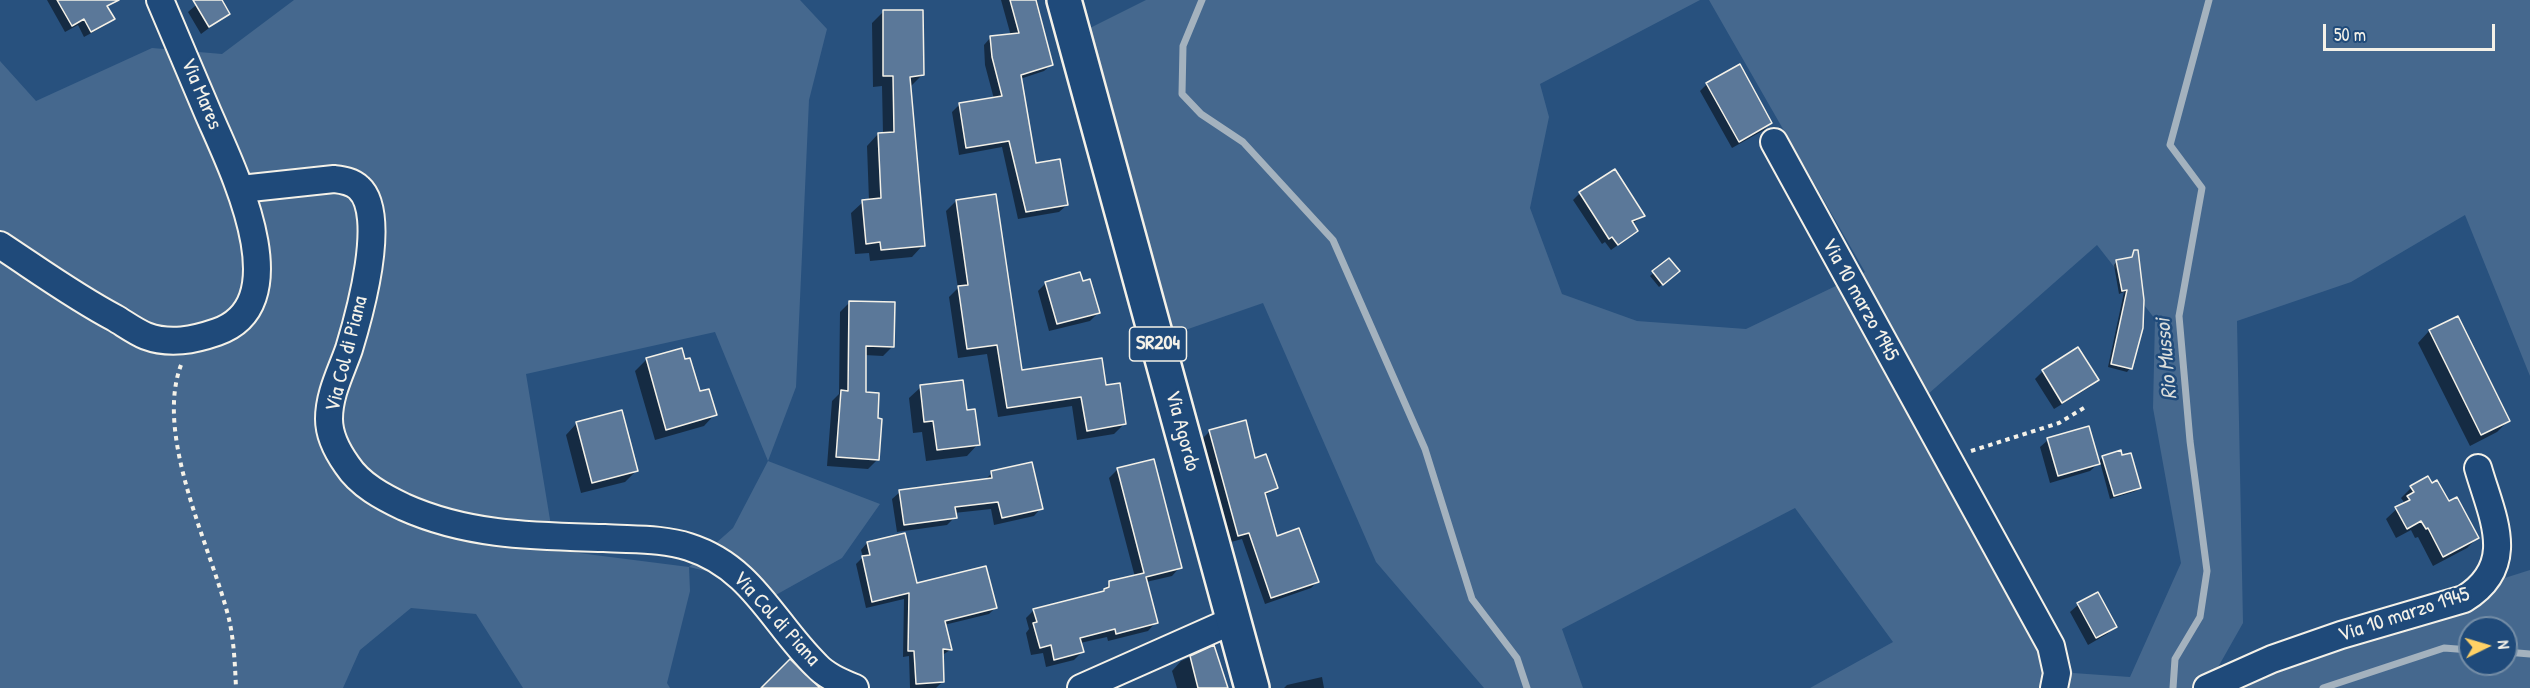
<!DOCTYPE html>
<html>
<head>
<meta charset="utf-8">
<style>
  body { margin:0 }
  #map { position:relative; width:2530px; height:688px; overflow:hidden; background:#28517e; font-family:"Patrick Hand",sans-serif }
  canvas { display:block }
  .north { position:absolute; left:2458px; top:616px; width:60px; height:60px; box-sizing:border-box; background:#1f4a7a; border:2px solid #748da6; border-radius:50%; rotate:85deg; font-size:16px; font-weight:700; line-height:24px; text-align:center; color:#f4f1e8 }
  .north::after { content:''; display:block; margin:auto; width:21px; height:27px; background:#ffd166; clip-path:polygon(50% 0,100% 100%,50% 72%,0 100%) }
  .scale { position:absolute; left:2323px; top:24px; width:172px; height:27px; box-sizing:border-box; border:3px solid #f4f1e8; border-top:0; padding-left:8px; font-size:18px; line-height:21px; white-space:nowrap; color:#f4f1e8; -webkit-text-stroke:4px #1f4a7a; paint-order:stroke }
</style>
</head>
<body>
<div id="map">
<canvas width="2530" height="688"></canvas>
<div class="north">N</div>
<div class="scale">50 m</div>
</div>
<script>
const ctx = document.querySelector('canvas').getContext('2d');
ctx.lineJoin = 'round';
function paint(path, color) { ctx.fillStyle = color; ctx.fill(path, 'evenodd'); }
function stroke(path, color, width, dash) { ctx.strokeStyle = color; ctx.lineWidth = width; ctx.lineCap = dash ? 'butt' : 'round'; ctx.setLineDash(dash || []); ctx.stroke(path); }
function label(font, color, halo, rows, align = 'center') {
  ctx.font = font + ' "Patrick Hand",sans-serif'; ctx.lineWidth = 5; ctx.setLineDash([]); ctx.textBaseline = 'middle'; ctx.strokeStyle = halo; ctx.fillStyle = color; for (const [text, x, y, turn = 0] of rows) {
    ctx.save(); ctx.translate(x, y); ctx.rotate((+turn || 0) * Math.PI / 180); ctx.textAlign = isNaN(turn) ? turn : align; if (halo) ctx.strokeText(text, 0, 0); ctx.fillText(text, 0, 0); ctx.restore();
  }
}
paint(new Path2D(`
  M 294,0 L 800,0 L 827,29 L 809,100 L 796,387 L 768,461 L 880,504 L 842,558 L 756,606 L 719,574 L 689,567 L 690,591 L 667,683 L 670,688 L 523,688 L 476,614 L 411,608 L 360,650 L 343,688 L 0,688 L 0,61 L 36,101 L 152,48 L 222,54 ZM 715,332 L 768,461 L 733,528 L 689,567 L 555,550 L 526,374 Z
  M 1146,0 L 1700,0 L 1540,84 L 1549,117 L 1530,208 L 1562,294 L 1637,321 L 1746,329 L 1865,272 L 1709,0 L 2530,0 L 2530,376 L 2465,215 L 2351,282 L 2237,321 L 2243,623 L 2217,669 L 2530,570 L 2530,688 L 1810,688 L 1893,642 L 1795,508 L 1562,629 L 1583,688 L 1484,688 L 1376,562 L 1263,303 L 1168,336 L 1082,32 ZM 2097,245 L 2155,319 L 2153,408 L 2181,563 L 2130,677 L 2073,673 L 2046,610 L 1927,395 ZM 2470,628 L 2506,628 L 2506,664 L 2470,664 Z`), '#45688e');
paint(new Path2D(`
  M 47,0 L 102,0 L 113,18 L 106,25 L 84,37 L 78,25 L 65,32 Z
  M 202,0 L 220,0 L 228,14 L 201,34 L 188,12 Z
  M 1001,0 L 1037,0 L 1052,64 L 1044,71 L 1020,79 L 1035,164 L 1067,205 L 1059,212 L 1018,219 L 1002,147 L 959,155 L 952,112 L 959,105 L 994,99 L 985,65 L 984,45 L 991,37 L 1011,36 Z
  M 883,12 L 922,75 L 911,86 L 923,245 L 912,257 L 870,261 L 869,253 L 855,254 L 851,213 L 863,202 L 869,201 L 867,146 L 878,134 L 883,134 L 882,86 L 873,87 L 872,23 Z
  M 1707,84 L 1771,123 L 1764,130 L 1732,148 L 1700,91 Z
  M 1580,193 L 1643,216 L 1632,224 L 1637,231 L 1611,250 L 1605,242 L 1602,244 L 1573,200 Z
  M 956,201 L 1020,372 L 1105,387 L 1124,424 L 1114,434 L 1077,440 L 1072,406 L 998,417 L 987,354 L 958,358 L 949,297 L 958,288 L 946,211 Z
  M 2134,252 L 2130,368 L 2127,372 L 2108,367 L 2124,292 L 2119,294 L 2114,265 L 2117,261 L 2130,259 Z
  M 1669,260 L 1675,274 L 1659,287 L 1650,276 Z
  M 1082,282 L 1098,313 L 1090,321 L 1049,331 L 1038,291 L 1046,283 Z
  M 849,303 L 893,346 L 883,356 L 864,355 L 865,394 L 876,420 L 878,459 L 868,469 L 827,466 L 832,401 L 839,394 L 840,312 Z
  M 2457,318 L 2508,421 L 2497,432 L 2470,446 L 2418,343 L 2429,331 Z
  M 2078,349 L 2097,380 L 2090,387 L 2054,409 L 2035,379 L 2043,371 Z
  M 647,359 L 699,393 L 715,414 L 704,426 L 655,440 L 635,371 Z
  M 921,387 L 966,411 L 978,444 L 967,456 L 926,461 L 922,432 L 913,433 L 909,398 Z
  M 577,423 L 636,471 L 625,482 L 581,493 L 566,435 Z
  M 1210,431 L 1254,460 L 1276,488 L 1264,496 L 1276,538 L 1317,582 L 1311,588 L 1265,604 L 1242,539 L 1231,542 L 1203,438 Z
  M 2048,440 L 2098,462 L 2103,457 L 2139,487 L 2136,491 L 2110,499 L 2100,462 L 2090,471 L 2050,483 L 2040,447 Z
  M 1117,470 L 1180,567 L 1172,576 L 1146,582 L 1156,622 L 1148,631 L 1108,641 L 1107,637 L 1080,643 L 1082,652 L 1074,660 L 1046,667 L 1043,653 L 1031,655 L 1026,633 L 1029,629 L 1026,618 L 1034,610 L 1101,593 L 1110,583 L 1135,577 L 1109,478 Z
  M 992,473 L 1041,508 L 1034,516 L 994,525 L 991,509 L 954,513 L 955,517 L 947,525 L 897,532 L 892,499 L 900,492 L 984,481 Z
  M 2411,488 L 2448,503 L 2477,538 L 2467,548 L 2433,566 L 2418,537 L 2415,538 L 2411,530 L 2396,538 L 2386,519 L 2404,502 L 2401,498 Z
  M 867,543 L 915,585 L 995,608 L 989,614 L 944,625 L 950,650 L 941,656 L 943,681 L 936,688 L 910,688 L 909,656 L 903,657 L 904,599 L 866,608 L 856,564 L 863,557 L 861,550 Z
  M 2078,605 L 2115,627 L 2107,634 L 2088,645 L 2070,612 Z
  M 1213,647 L 1226,688 L 1177,688 L 1172,671 L 1181,661 Z
  M 1322,677 L 1324,688 L 1284,688 L 1287,685 Z`), '#0007');
stroke(new Path2D(`
  M 1202,0 L 1183,46 L 1182,94 L 1201,114 L 1243,142 L 1333,240 L 1425,449 L 1472,599 L 1517,658 L 1527,688
  M 2506,652 L 2530,654
  M 2173,688 L 2175,659 L 2200,617 L 2207,571 L 2190,441 L 2179,316 L 2202,188 L 2170,145 L 2209,0
  M 2323,688 L 2444,648 L 2470,650`), '#a4b2be', 7);
const building = new Path2D(`
  M 57,0 L 119,0 L 107,6 L 115,19 L 91,32 L 84,19 L 72,26 Z
  M 193,0 L 222,0 L 230,14 L 209,27 Z
  M 1010,0 L 1036,0 L 1053,65 L 1021,75 L 1036,163 L 1060,159 L 1068,205 L 1026,212 L 1009,141 L 966,148 L 959,103 L 1002,96 L 992,57 L 990,36 L 1019,33 Z
  M 883,10 L 923,10 L 924,75 L 910,77 L 925,246 L 881,250 L 880,242 L 866,244 L 862,200 L 881,198 L 878,133 L 894,132 L 893,76 L 883,76 Z
  M 1740,64 L 1772,123 L 1739,142 L 1706,83 Z
  M 1615,169 L 1645,216 L 1632,221 L 1638,231 L 1618,245 L 1612,237 L 1609,239 L 1579,192 Z
  M 996,194 L 1022,370 L 1102,358 L 1106,385 L 1120,383 L 1126,424 L 1087,431 L 1081,397 L 1007,408 L 997,345 L 967,349 L 958,286 L 968,285 L 956,200 Z
  M 2134,250 L 2138,250 L 2144,300 L 2143,328 L 2132,369 L 2111,364 L 2127,290 L 2122,291 L 2116,260 L 2132,257 Z
  M 1669,258 L 1680,271 L 1663,285 L 1652,271 Z
  M 1080,272 L 1083,281 L 1090,279 L 1100,313 L 1057,324 L 1045,282 Z
  M 849,301 L 895,302 L 894,347 L 866,346 L 866,392 L 879,393 L 878,418 L 882,419 L 879,460 L 836,457 L 841,390 L 848,391 Z
  M 2458,316 L 2510,421 L 2481,435 L 2429,330 Z
  M 2078,347 L 2099,380 L 2062,403 L 2042,370 Z
  M 682,348 L 685,359 L 690,358 L 700,391 L 709,389 L 717,415 L 666,430 L 646,358 Z
  M 963,380 L 967,410 L 975,409 L 980,445 L 937,450 L 933,421 L 924,422 L 920,385 Z
  M 622,410 L 638,471 L 592,483 L 576,422 Z
  M 1246,420 L 1255,458 L 1266,454 L 1278,488 L 1265,493 L 1277,536 L 1299,528 L 1319,582 L 1271,598 L 1249,533 L 1238,536 L 1209,430 Z
  M 2089,426 L 2100,464 L 2058,476 L 2047,438 Z
  M 2121,450 L 2122,455 L 2131,453 L 2141,488 L 2114,496 L 2102,456 Z
  M 1154,459 L 1182,568 L 1146,577 L 1158,623 L 1116,634 L 1115,629 L 1080,638 L 1084,652 L 1054,660 L 1051,645 L 1040,648 L 1033,623 L 1037,622 L 1033,609 L 1104,591 L 1104,589 L 1109,587 L 1109,581 L 1144,573 L 1117,468 Z
  M 1032,462 L 1043,509 L 1002,518 L 998,502 L 955,507 L 957,518 L 904,525 L 899,490 L 992,478 L 991,471 Z
  M 2428,476 L 2432,483 L 2437,480 L 2449,501 L 2457,497 L 2479,538 L 2443,557 L 2428,528 L 2426,529 L 2421,521 L 2407,529 L 2395,507 L 2410,500 L 2407,496 L 2414,492 L 2410,486 Z
  M 905,533 L 917,583 L 986,566 L 997,608 L 945,621 L 952,650 L 943,649 L 944,682 L 916,684 L 914,651 L 908,651 L 909,593 L 872,602 L 862,556 L 870,555 L 867,542 Z
  M 2098,592 L 2117,627 L 2096,638 L 2077,603 Z
  M 1214,645 L 1228,688 L 1198,688 L 1190,656 Z
  M 790,659 L 820,688 L 761,688 Z`);
paint(building, '#5b7899');
stroke(building, '#f4f1e8', 1.5);
const minor = new Path2D(`
  M 1774,142 L 2051,646 L 2057,673 L 2054,688
  M 241,189 L 334,179 C 342,180 352,181 359,188 C 388,214 359,316 349,349 C 341,372 329,394 329,419 C 329,436 337,451 347,465 C 360,485 383,497 404,507 C 469,536 534,536 604,538 C 632,540 662,538 689,547 C 752,567 773,623 816,665 C 826,676 841,682 855,688
  M 0,245 C 38,270 75,297 115,318 C 125,324 136,332 146,336 C 170,345 194,340 217,332 C 301,303 230,164 208,113 C 192,75 176,38 160,0
  M 1081,688 L 1234,620
  M 2207,688 L 2272,659 L 2341,635 L 2464,599 C 2519,565 2492,517 2478,468`);
const major = new Path2D(`
  M 1064,0 L 1252,688`);
stroke(minor, '#f4f1e8', 30);
stroke(major, '#f4f1e8', 38);
stroke(new Path2D(`
  M 181,365 C 154,437 211,547 229,619 C 234,641 235,665 236,688
  M 1971,451 L 2059,423 L 2087,406`), '#f4f1e8', 4, [4.5, 4.5]);
stroke(minor, '#1f4a7a', 26);
stroke(major, '#1f4a7a', 33);
for (const [x, y, w] of [
  [1158,344,57]
]) { const box = new Path2D(); box.roundRect(x - w / 2, y - 17, w, 34, 4.5); ctx.fillStyle = '#1f4a7a'; ctx.fill(box); stroke(box, '#f4f1e8', 1.5); }
label('bold 20px', '#f4f1e8', null, [
  ["SR204",1158,344]
]);
label('21px', '#f4f1e8', '#1f4a7a', [
  ["Via Mares",201,94,67],
  ["Via 10 marzo 1945",1860,300,61],
  ["Via Col di Piana",347,354,-76],
  ["Via Agordo",1182,431,75],
  ["Via 10 marzo 1945",2404,615,-18],
  ["Via Col di Piana",776,619,48]
]);
label('italic 22px', '#d9dcda', '#1f4a7a', [
  ["Rio Mussoi",2167,359,-95]
]);
</script>
</body>
</html>
